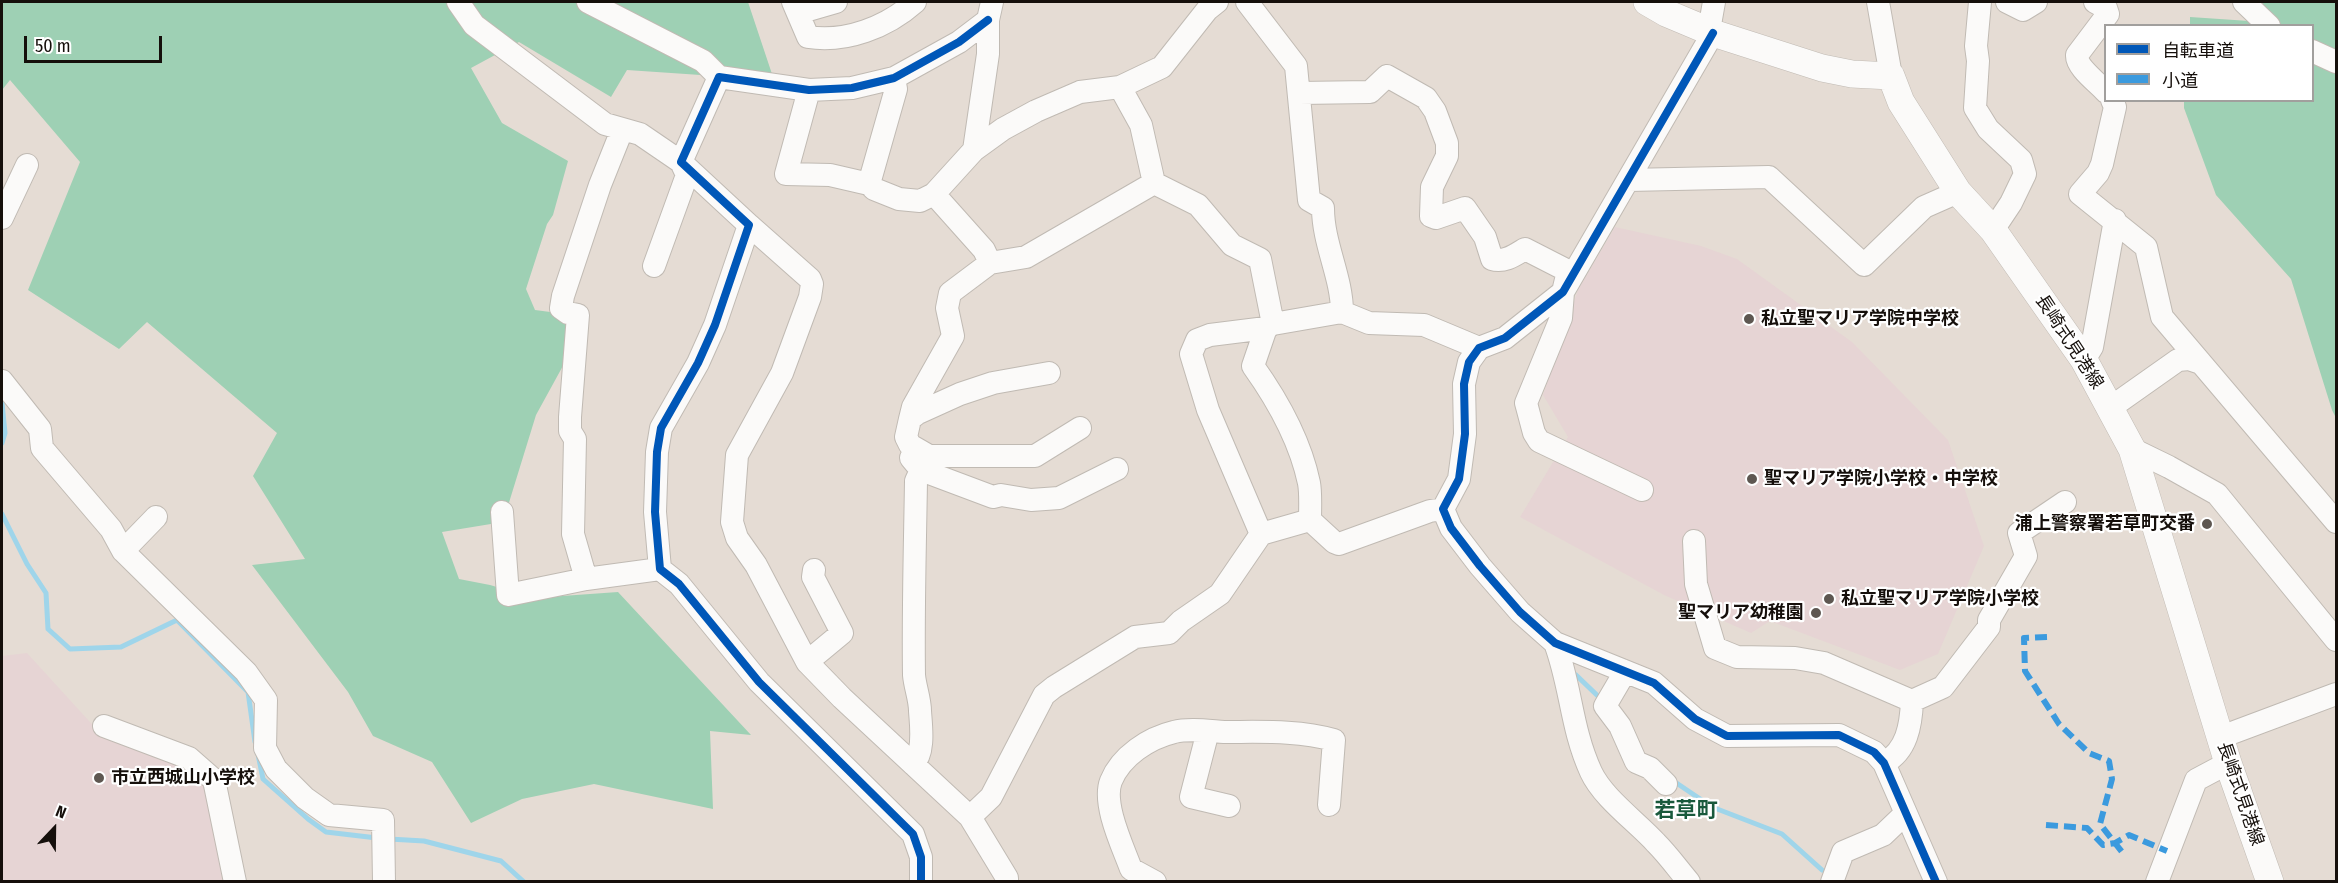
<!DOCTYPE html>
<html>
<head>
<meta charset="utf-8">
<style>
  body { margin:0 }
  #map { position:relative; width:2338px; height:883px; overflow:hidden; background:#e5dcd4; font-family:"Fira Sans Condensed","Noto Sans JP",sans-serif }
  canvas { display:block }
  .frame { position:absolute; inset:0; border:3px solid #150f0b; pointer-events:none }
  .legend { position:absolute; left:2104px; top:24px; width:210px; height:78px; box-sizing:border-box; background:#fff; border:2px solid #a19f9d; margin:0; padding:8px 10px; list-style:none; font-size:18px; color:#150f0b }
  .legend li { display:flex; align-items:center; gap:12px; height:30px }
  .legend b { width:30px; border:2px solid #a19f9d }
  .north { position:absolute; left:24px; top:799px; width:60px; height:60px; -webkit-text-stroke:4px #fff; paint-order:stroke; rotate:22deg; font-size:16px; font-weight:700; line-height:24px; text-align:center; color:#150f0b }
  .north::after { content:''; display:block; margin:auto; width:21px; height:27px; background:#150f0b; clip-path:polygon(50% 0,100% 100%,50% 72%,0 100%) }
  .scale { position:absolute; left:24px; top:36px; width:138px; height:27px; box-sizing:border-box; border:3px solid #150f0b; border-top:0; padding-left:8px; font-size:18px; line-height:21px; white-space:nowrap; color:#150f0b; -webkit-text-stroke:4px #fff; paint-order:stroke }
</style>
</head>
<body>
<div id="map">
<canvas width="2338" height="883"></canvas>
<div class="frame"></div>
<ul class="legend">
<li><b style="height:8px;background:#0057b8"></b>自転車道</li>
<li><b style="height:8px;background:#3b9ade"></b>小道</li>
</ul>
<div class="north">N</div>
<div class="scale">50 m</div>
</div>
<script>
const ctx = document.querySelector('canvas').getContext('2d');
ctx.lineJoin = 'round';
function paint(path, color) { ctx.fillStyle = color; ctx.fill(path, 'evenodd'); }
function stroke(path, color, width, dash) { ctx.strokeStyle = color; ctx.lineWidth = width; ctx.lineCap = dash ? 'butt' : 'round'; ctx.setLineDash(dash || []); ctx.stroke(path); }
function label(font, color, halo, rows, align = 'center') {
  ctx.font = font + ' "Fira Sans Condensed","Noto Sans JP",sans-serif'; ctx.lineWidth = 4.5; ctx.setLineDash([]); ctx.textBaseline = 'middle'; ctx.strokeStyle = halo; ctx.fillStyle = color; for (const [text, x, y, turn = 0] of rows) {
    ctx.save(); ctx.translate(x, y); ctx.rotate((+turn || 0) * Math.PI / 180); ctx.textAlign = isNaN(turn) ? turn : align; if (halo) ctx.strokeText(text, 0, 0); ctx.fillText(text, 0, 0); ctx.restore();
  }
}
paint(new Path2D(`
  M 1615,227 L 1701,246 L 1737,259 L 1852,342 L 1948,440 L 1984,546 L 1938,654 L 1900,670 L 1770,621 L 1751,633 L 1664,595 L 1520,517 L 1568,437 L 1543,395 L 1578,290 Z
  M 27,653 L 100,733 L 187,767 L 205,788 L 223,882 L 2,882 L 2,656 Z`), '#e6d4d4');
paint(new Path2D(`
  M 2,2 L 748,2 L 774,80 L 627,70 L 611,97 L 519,42 L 471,68 L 502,123 L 568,161 L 553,215 L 547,224 L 526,289 L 535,310 L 573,315 L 570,353 L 536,415 L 503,522 L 442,532 L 459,579 L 490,585 L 534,598 L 618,592 L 751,735 L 710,731 L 713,809 L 594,784 L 522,799 L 471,823 L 432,762 L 373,736 L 348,692 L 252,565 L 305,559 L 253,476 L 277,433 L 147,322 L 119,349 L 28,290 L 80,162 L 10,80 L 2,90 Z
  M 2264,2 L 2336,2 L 2336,418 L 2332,410 L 2291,279 L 2216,195 L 2184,108 L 2184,101 L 2312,100 L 2312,26 L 2190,25 L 2190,17 L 2249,21 Z`), '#9ed0b4');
stroke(new Path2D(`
  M 2,403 L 5,433 L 2,443
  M 2,514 L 27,564 L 46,593 L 48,629 L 70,649 L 121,647 L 177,620 L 248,692 L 255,742
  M 1576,675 L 1601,699
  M 258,754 L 263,779 L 308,819 L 326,832 L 377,838
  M 1672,780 L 1712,807 L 1782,834 L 1822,870
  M 389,839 L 424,841 L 501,861 L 524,882`), '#9fd5ea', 5);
const minor = new Path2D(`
  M 458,2 L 474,25 L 605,124 L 640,134 L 681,162 L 687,175 L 654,266
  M 588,2 L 703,61 L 719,77
  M 793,2 L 808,37 C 846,43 887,27 915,2
  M 1247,2 L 1296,66 L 1309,200 L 1323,208 C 1323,244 1342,277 1342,312
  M 1878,2 L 1891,76
  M 1980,2 L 1976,46 L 1978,61 L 1975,108 L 1988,129 L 2021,160 L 2025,174 L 2011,203 L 1993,230
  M 2007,2 L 2023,10 L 2036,2
  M 2095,2 L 2106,8 L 2108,14 L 2077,55 C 2076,67 2097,82 2106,92
  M 2244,2 L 2269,26
  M 798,13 L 836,2
  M 1705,30 L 1711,19 L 1714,2
  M 1713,33 L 1563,292 L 1505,338 L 1479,348 L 1469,362 L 1464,384 L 1465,434 L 1459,479 L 1443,509 L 1451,528 L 1480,566 L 1520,612 L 1555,643 L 1654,683 L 1695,719 L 1727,736 L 1839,735 L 1874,752 L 1884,763 L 1936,882
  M 2312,51 L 2336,62
  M 1120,87 L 1141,125 L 1154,183
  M 809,90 L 786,174 L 830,175 L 869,184 L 874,189 L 899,199 L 920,201 L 934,194 L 974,150 L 988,54 L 988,20 L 992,2
  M 1299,93 L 1370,92 L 1387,76 L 1426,98 L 1435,111 L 1447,143 L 1447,156 L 1432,187 L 1431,216 L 1436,218 L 1465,208 L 1485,237 L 1492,259 C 1504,263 1515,255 1525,249 L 1568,271 L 1563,292 L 1561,318 L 1526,403 L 1534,433 L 1539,441 L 1642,490
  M 2112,100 L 2115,107 L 2102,164 L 2098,173 L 2080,194 L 2146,247 L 2162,317 L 2336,522
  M 622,130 L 600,185 L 563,296 L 561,308 L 568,313 L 578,315 L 570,417 L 570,431 L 575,439 L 573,534 L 586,579 L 660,569
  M 974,150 L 1003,129 L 1036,111 L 1080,92 L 1120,87 L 1162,67 L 1207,10 L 1217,2
  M 1628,180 L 1769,177 L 1864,265 L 1924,207 L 1958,192
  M 869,184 L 896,89 L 894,78
  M 934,194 L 984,250 L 990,263
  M 2,218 L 27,165
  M 749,225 L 810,279 L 812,284 L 810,297 L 782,373 L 737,455 L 732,522 L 737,538 L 756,565 L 807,662 L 842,698 L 970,817 L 1007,878 L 1007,882
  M 1266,328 L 1253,366 C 1278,401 1300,440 1309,483 C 1311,494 1310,508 1310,520 L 1334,542 L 1339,544 L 1430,511 L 1443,509
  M 2084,360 L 2092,347 L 2115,220
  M 1049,373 L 993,383 L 960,394 L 918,413 L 910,419 L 906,437 L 910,445 L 929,456 L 1035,456 L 1080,428
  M 2,381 L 40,429 L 42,448 L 111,529 L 123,551 L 246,672 L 266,700 L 265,748 L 276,769 L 305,798 L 329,815 L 383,820 L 384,882
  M 2110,408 L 2178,360 L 2189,359 L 2201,363
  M 910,419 L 913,407 L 953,336 L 947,308 L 950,293 L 990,263 L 1026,257 L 1154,183 L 1198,205 L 1232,245 L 1260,259 L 1273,324
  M 2132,449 L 2169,467 L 2217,494 L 2336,640
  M 911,458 L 921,470 L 993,497 L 1001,495 L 1031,500 L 1059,498 L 1117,469
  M 502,512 L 508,595 L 586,579
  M 1261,534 L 1310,520
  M 1694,541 L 1696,584 L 1715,648 L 1737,657 L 1795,658 L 1824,663 L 1912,701 C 1911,725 1907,751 1884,763
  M 123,551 L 156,517
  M 1555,643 C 1571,685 1571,729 1591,772 C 1603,798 1637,822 1656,843 C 1668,855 1678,869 1689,882
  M 807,662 L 842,633 L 813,577 L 814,570
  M 1622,670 L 1622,677 L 1605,706 L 1620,726 L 1636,762 L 1650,768 L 1666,784
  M 1912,701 L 1943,687 L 1989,627 L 1989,620 L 2026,556 L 2019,533 L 2065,502
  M 104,726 L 189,758 L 214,780 L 235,882
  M 1208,731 L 1191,797 L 1229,806
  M 2221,737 L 2336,694
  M 913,764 C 925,753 921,726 920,711 C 920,699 915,687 914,675 C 913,610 915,546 916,481 L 921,470
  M 970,817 L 991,797 L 1044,695 L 1054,687 L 1135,637 L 1169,633 L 1181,621 L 1220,594 L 1261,534 L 1208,410 L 1191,354 L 1197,340 L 1210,335 L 1266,328 L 1273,324 L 1342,312 L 1369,323 L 1424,325 L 1479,348
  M 921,882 L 921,857 L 913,834 L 759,682 L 679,584 L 660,569 L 655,512 L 657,452 L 661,428 L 698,363 L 715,325 L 749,225 L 681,162 L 719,77 L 809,90 L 852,88 L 894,78 L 959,42 L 988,20
  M 1155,882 L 1131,869 C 1123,847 1102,804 1111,781 C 1121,756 1149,738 1174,732 C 1189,728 1209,731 1224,732 C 1262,732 1298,730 1334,740 L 1329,805
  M 1832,882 L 1843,852 L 1883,835 L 1905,814
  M 2157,882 L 2196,780 L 2228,763`);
const major = new Path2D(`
  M 1647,2 L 1666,13 L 1716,34 L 1822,68 L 1852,74 L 1891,76 L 1901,102 L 1958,192 L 1993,230 L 2084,360 L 2132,449 L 2228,763 L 2270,882`);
stroke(minor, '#c0bab3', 24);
stroke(major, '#c0bab3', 28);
stroke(minor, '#fbfaf9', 22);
stroke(major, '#fbfaf9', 27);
stroke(new Path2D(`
  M 2047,637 L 2024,638 L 2025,671 L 2059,724 L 2089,753 L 2109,761 L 2112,779 L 2100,824 L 2122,852
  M 2046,825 L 2087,828 L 2103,845 L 2115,843 L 2129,835 L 2167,851`), '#3b9ade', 6, [12, 6]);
stroke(new Path2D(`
  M 1713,33 L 1563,292 L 1505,338 L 1479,348 L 1469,362 L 1464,384 L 1465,434 L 1459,479 L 1443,509 L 1451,528 L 1480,566 L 1520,612 L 1555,643 L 1654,683 L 1695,719 L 1727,736 L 1839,735 L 1874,752 L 1884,763 L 1936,882
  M 921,882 L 921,857 L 913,834 L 759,682 L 679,584 L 660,569 L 655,512 L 657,452 L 661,428 L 698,363 L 715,325 L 749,225 L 681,162 L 719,77 L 809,90 L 852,88 L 894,78 L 959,42 L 988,20`), '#0057b8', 8);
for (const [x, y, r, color] of [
  [1749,319,6,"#5e5751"],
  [1752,479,6,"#5e5751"],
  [2207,524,6,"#5e5751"],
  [1829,599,6,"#5e5751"],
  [1816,613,6,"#5e5751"],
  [99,778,6,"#5e5751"]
]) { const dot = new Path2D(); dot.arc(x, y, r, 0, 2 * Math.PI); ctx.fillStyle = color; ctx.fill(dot); stroke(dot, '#fff', 2); }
label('bold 18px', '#150f0b', '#fff', [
  ["私立聖マリア学院中学校",1761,319],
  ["聖マリア学院小学校・中学校",1764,479],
  ["浦上警察署若草町交番",2195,524,"right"],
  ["私立聖マリア学院小学校",1841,599],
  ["聖マリア幼稚園",1804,613,"right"],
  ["市立西城山小学校",111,778]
], 'left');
label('18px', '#150f0b', '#fff', [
  ["長崎式見港線",2069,342,57],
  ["長崎式見港線",2240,794,71]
]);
label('bold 21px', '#19593c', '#fff', [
  ["若草町",1686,811]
]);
</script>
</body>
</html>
